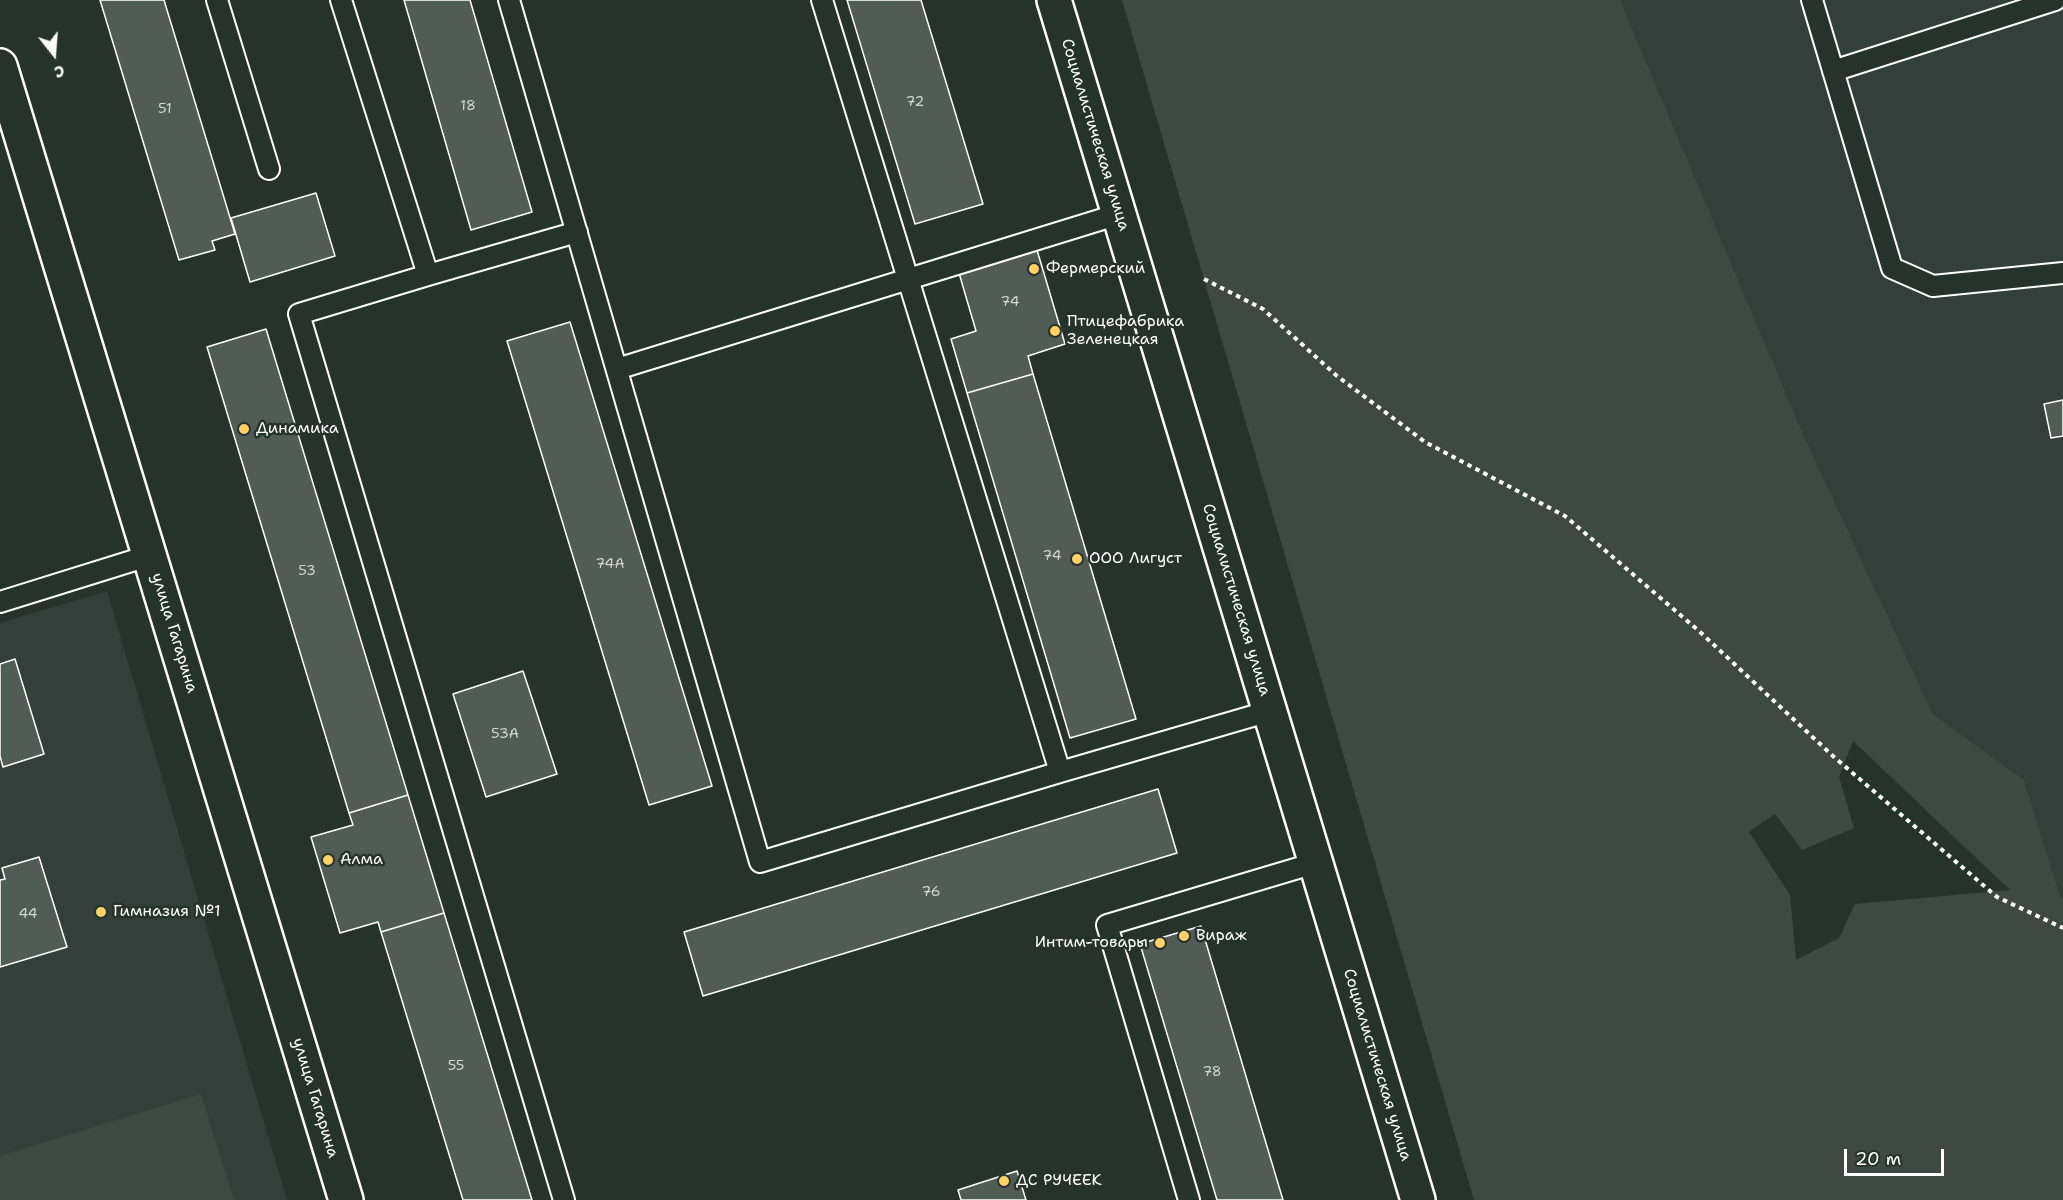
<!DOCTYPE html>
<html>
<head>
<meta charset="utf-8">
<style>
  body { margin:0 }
  #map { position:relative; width:2063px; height:1200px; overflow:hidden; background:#26332d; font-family:"Shantell Sans",sans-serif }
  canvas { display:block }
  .north { position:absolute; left:24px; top:24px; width:60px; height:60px; -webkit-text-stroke:4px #26332d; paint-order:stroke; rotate:163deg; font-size:16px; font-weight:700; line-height:24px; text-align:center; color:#fff }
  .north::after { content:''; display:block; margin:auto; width:21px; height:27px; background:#fff; clip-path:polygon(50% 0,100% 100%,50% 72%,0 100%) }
  .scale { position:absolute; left:1844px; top:1149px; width:100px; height:27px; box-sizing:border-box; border:3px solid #fff; border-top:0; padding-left:8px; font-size:18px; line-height:21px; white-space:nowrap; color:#fff; -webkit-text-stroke:4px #26332d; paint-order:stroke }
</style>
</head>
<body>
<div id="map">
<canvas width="2063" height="1200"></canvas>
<div class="north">С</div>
<div class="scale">20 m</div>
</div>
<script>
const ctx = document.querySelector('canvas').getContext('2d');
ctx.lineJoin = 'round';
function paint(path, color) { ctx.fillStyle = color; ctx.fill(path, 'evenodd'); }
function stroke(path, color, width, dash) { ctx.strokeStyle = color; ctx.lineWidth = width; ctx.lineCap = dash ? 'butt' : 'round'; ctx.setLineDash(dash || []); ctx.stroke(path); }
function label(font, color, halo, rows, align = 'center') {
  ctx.font = font + ' "Shantell Sans",sans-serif'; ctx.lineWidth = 5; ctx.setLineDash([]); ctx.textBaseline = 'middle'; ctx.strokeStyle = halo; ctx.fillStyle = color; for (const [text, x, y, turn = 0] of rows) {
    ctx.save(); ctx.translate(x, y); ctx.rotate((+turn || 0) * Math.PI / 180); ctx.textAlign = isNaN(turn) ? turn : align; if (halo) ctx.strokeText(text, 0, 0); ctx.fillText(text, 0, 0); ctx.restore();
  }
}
paint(new Path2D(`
  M 1620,0 L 2063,0 L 2063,898 L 2060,896 L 2024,780 L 1933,714 L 1804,436 Z
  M 107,591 L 287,1200 L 0,1200 L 0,623 Z`), '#333f3a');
paint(new Path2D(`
  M 1122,0 L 1620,0 L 1804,436 L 1933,714 L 2024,780 L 2060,896 L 2063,898 L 2063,1200 L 1474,1200 ZM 1853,741 L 2010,890 L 1855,904 L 1839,938 L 1796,960 L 1790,895 L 1749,832 L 1775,814 L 1802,850 L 1854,828 L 1839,777 Z
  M 201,1094 L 234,1200 L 0,1200 L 0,1156 Z`), '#3e4944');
const building = new Path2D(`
  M 100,0 L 164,0 L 235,234 L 212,241 L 215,250 L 179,260 Z
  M 404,0 L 470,0 L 532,212 L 471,230 Z
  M 847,0 L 921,0 L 983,204 L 915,224 Z
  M 316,193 L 335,256 L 250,282 L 231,218 Z
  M 1037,250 L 1065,344 L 1028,356 L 1033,374 L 967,393 L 951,339 L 976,331 L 959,273 Z
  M 570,322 L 712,786 L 649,805 L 507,341 Z
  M 266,329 L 408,795 L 349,813 L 207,347 Z
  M 1033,374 L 1136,719 L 1070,738 L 967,393 Z
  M 2063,400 L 2063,436 L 2051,438 L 2044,404 Z
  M 15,659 L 44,754 L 3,767 L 0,756 L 0,664 Z
  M 523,671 L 557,774 L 486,797 L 453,694 Z
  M 1158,789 L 1177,853 L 703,996 L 684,932 Z
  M 408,795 L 444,913 L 381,932 L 378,922 L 340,933 L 311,837 L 353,825 L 349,813 Z
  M 39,857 L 67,947 L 0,967 L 0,880 L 5,879 L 2,868 Z
  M 444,913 L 532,1200 L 463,1200 L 381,932 Z
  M 1201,926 L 1283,1200 L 1217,1200 L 1140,944 Z
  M 1017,1171 L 1026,1200 L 961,1200 L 958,1190 Z`);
paint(building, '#515c57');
stroke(building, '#fff', 1.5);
const service = new Path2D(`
  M 217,0 L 269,169
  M 341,0 L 428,275 L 577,232
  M 509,0 L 760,862 L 1060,772 L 822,0
  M 1812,0 L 1892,268 L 1933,286 L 2063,273
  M 1833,71 L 2055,0
  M 428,275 L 299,314 L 564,1200
  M 617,369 L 1119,214
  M 0,602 L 151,555
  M 1060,772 L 1270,711
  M 1189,1200 L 1107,925 L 1315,863`);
const secondary = new Path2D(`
  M 1054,0 L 1418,1200
  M 0,66 L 346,1200`);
stroke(service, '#fff', 24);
stroke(secondary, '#fff', 38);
stroke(new Path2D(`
  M 1204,279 L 1263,309 L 1337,376 L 1425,442 L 1565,516 L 1699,631 L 1834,757 L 1997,897 L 2063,928`), '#fff', 4, [4.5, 4.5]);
stroke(service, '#26332d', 20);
stroke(secondary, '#26332d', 33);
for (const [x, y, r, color] of [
  [1034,269,6,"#ffd166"],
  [1055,331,6,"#ffd166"],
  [244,429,6,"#ffd166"],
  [1077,559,6,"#ffd166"],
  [328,860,6,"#ffd166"],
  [101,912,6,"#ffd166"],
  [1184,936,6,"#ffd166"],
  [1160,943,6,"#ffd166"],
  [1004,1181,6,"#ffd166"]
]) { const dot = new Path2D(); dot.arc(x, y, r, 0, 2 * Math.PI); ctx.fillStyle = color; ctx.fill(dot); stroke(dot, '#26332d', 2); }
label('14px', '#d4d6d5', null, [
  ["72",915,102],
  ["18",468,106],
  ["51",165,109],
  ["74",1010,302],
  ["74",1052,556],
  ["74А",610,564],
  ["53",307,571],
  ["53А",505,734],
  ["76",931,892],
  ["44",28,914],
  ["55",456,1066],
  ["78",1212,1072]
]);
label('16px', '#fff', '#26332d', [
  ["Социалистическая улица",1095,135,73],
  ["Социалистическая улица",1236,600,73],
  ["улица Гагарина",174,633,73],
  ["Социалистическая улица",1377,1065,73],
  ["улица Гагарина",315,1098,73]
]);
label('16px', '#fff', '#26332d', [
  ["Фермерский",1046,269],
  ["Птицефабрика",1067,322],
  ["Зеленецкая",1067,340],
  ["Динамика",256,429],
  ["ООО Лигуст",1089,559],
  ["Алма",340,860],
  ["Гимназия №1",113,912],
  ["Вираж",1196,936],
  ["Интим-товары",1148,943,"right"],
  ["ДС РУЧЕЕК",1016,1181]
], 'left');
</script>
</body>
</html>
